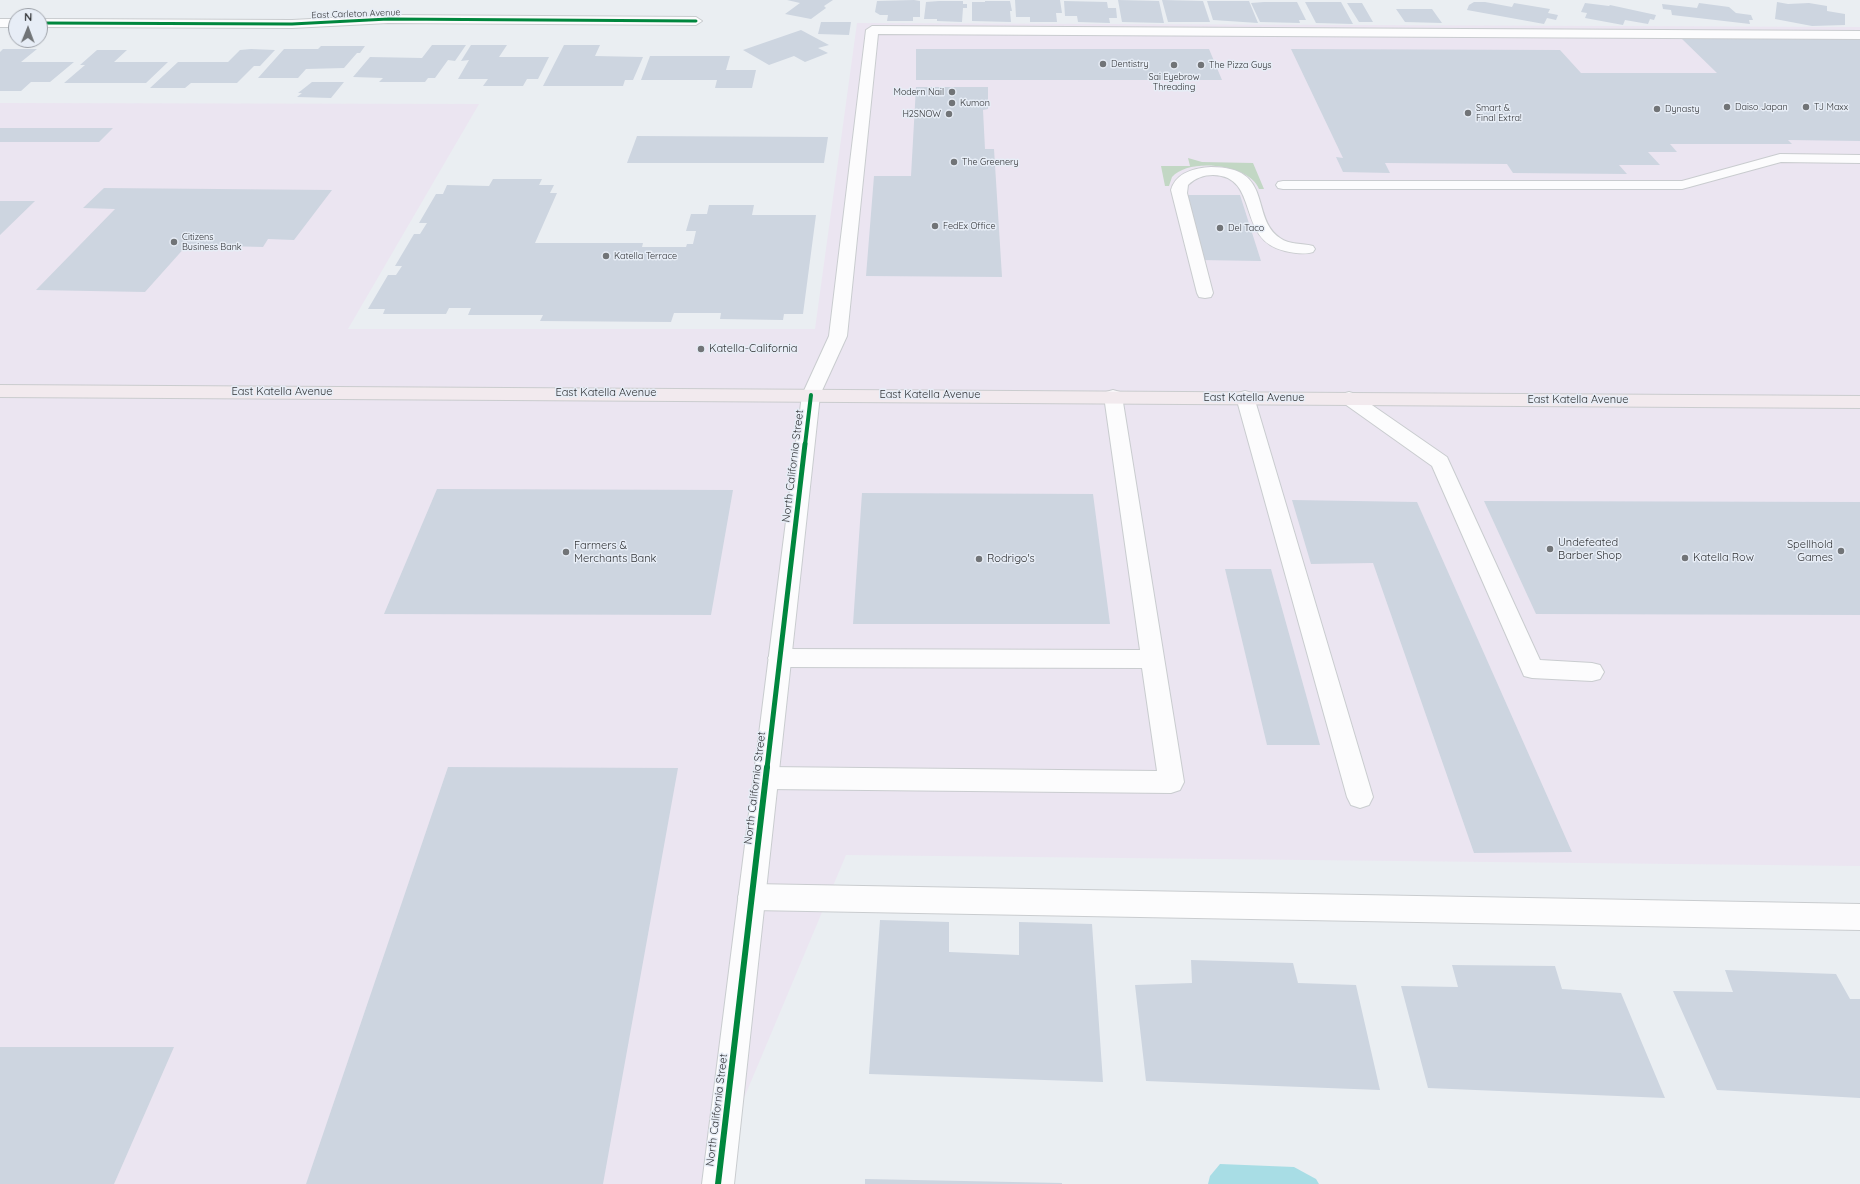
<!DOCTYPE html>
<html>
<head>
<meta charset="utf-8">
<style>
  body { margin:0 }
  #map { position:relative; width:1860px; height:1184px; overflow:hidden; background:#eaeef2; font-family:Quicksand,sans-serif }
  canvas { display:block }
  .north { position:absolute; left:8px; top:8px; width:40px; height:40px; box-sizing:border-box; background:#e7edf6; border:1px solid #9ea2a9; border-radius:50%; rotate:1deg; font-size:11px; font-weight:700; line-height:16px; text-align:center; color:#303235 }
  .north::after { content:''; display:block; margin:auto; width:14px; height:18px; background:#717477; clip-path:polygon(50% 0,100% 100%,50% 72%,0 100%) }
</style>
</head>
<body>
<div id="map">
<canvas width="1860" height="1184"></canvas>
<div class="north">N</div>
</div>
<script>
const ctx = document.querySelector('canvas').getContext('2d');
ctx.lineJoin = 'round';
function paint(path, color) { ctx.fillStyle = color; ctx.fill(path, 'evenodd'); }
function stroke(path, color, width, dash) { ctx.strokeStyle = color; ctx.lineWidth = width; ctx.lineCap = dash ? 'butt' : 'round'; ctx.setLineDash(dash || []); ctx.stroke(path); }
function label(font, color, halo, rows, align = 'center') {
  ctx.font = font + ' Quicksand,sans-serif'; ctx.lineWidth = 3; ctx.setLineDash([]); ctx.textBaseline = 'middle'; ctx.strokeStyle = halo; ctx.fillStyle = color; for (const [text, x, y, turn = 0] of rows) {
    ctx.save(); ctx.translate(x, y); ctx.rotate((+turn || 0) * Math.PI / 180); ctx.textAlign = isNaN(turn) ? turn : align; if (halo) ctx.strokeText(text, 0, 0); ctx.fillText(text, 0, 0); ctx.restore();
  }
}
paint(new Path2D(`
  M 857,23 L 1860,27 L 1860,866 L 846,855 L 708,1184 L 0,1184 L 0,103 L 479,104 L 348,329 L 815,329 Z`), '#ebe5f1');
paint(new Path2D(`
  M 1188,158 L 1202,162 L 1253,163 L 1264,189 L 1259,189 C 1250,164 1189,157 1172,177 C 1171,180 1170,183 1169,186 L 1165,186 L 1161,166 L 1190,166 Z`), '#c2d7c4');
paint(new Path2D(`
  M 1220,1164 L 1294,1167 L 1316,1179 L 1319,1184 L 1208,1184 L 1210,1176 Z`), '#a8dde5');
paint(new Path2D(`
  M 787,0 L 833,0 L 824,6 L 826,8 L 811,19 L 785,14 L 800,3 Z
  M 914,0 L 920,1 L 920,17 L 913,17 L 913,21 L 887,21 L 888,15 L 880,15 L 875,12 L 877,1 Z
  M 1015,0 L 1060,0 L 1062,13 L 1056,13 L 1057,22 L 1030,22 L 1030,17 L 1016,17 Z
  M 1118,0 L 1159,1 L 1164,23 L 1122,22 Z
  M 1162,0 L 1203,1 L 1210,22 L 1168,22 Z
  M 939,1 L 963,1 L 963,4 L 967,4 L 967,8 L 963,8 L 962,22 L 937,21 L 937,19 L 924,19 L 926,2 Z
  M 985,1 L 1010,1 L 1012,11 L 1010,11 L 1011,22 L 972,21 L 972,2 L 985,2 Z
  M 1064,1 L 1107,2 L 1108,8 L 1116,8 L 1117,18 L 1109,18 L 1110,23 L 1078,22 L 1077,16 L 1065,16 Z
  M 1207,1 L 1249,1 L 1258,23 L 1213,20 Z
  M 1264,2 L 1297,2 L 1306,20 L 1299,20 L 1300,23 L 1260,22 L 1251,3 Z
  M 1305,2 L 1341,2 L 1353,24 L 1316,23 Z
  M 1474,2 L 1485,2 L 1512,7 L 1514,3 L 1550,9 L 1548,13 L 1558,15 L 1556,20 L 1547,18 L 1544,24 L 1467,10 L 1469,5 Z
  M 1777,2 L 1788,4 L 1809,3 L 1827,6 L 1827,11 L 1845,14 L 1845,25 L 1812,26 L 1775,19 Z
  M 1347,3 L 1362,3 L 1373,22 L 1359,22 Z
  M 1585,3 L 1609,6 L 1610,5 L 1656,15 L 1654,20 L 1650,19 L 1648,24 L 1625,20 L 1623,25 L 1585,18 L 1587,13 L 1581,12 Z
  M 1699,3 L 1729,7 L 1736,13 L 1751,15 L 1753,20 L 1749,20 L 1750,24 L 1672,15 L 1671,10 L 1663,9 L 1662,4 L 1697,8 Z
  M 1396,9 L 1432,9 L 1442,23 L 1405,22 Z
  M 821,22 L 851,22 L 849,35 L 818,34 Z
  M 801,30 L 829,45 L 818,48 L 828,53 L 805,62 L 794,56 L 769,65 L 743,50 Z
  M 1681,38 L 1860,39 L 1860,141 L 1788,140 L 1792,144 L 1670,144 L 1677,152 L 1648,152 L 1660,165 L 1619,165 L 1627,174 L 1513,173 L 1507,164 L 1385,163 L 1390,173 L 1343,172 L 1336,157 L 1343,158 L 1291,49 L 1560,50 L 1581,73 L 1717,73 Z
  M 432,45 L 466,45 L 455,61 L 448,60 L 435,78 L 428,78 L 425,82 L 379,82 L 383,78 L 353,77 L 370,57 L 422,58 Z
  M 471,45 L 507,45 L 499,57 L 549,57 L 538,79 L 527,79 L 523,86 L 483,86 L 488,79 L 458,79 L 469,60 L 461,61 Z
  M 564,45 L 600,45 L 595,56 L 643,57 L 633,80 L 625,80 L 623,86 L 543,86 Z
  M 321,46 L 365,46 L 360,53 L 357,53 L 344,68 L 306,69 L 298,78 L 258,78 L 284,49 L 318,49 Z
  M 3,49 L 37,49 L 21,62 L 74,62 L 50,82 L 31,82 L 21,91 L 0,91 L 0,52 Z
  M 251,49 L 275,50 L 260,66 L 254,66 L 237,83 L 191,83 L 185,88 L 150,88 L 178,62 L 228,62 L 240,50 Z
  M 916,49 L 1209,49 L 1222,80 L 916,80 Z
  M 97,50 L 127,50 L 114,62 L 168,62 L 146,83 L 64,83 L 85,65 L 80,65 Z
  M 650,56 L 730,56 L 726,70 L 756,70 L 752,88 L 715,88 L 717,80 L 641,80 Z
  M 312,82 L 344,82 L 331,98 L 297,97 L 302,93 L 298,93 Z
  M 916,87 L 988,87 L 988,109 L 983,110 L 985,149 L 994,149 L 1002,277 L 866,276 L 874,176 L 911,176 Z
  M 0,128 L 113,128 L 99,142 L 0,142 Z
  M 637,136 L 828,137 L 824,163 L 627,163 Z
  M 493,179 L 542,179 L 539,185 L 554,185 L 550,193 L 557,193 L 535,243 L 643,243 L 642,247 L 686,247 L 687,244 L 693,244 L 696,231 L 686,231 L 691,214 L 707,214 L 709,205 L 754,205 L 752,215 L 816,215 L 803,314 L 784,314 L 783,320 L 720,319 L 721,313 L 674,313 L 671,322 L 540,321 L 543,315 L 468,315 L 471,308 L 449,308 L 446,314 L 383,314 L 385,309 L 368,309 L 388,275 L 396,275 L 402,266 L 395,266 L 414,234 L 420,234 L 427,223 L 419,223 L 436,194 L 443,194 L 447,185 L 489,186 Z
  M 104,188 L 332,190 L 294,240 L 268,239 L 263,247 L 187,245 L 145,292 L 36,290 L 115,209 L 83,208 Z
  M 1182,195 L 1240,195 L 1261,261 L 1199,260 Z
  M 0,201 L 35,201 L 0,235 Z
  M 437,489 L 733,490 L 711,615 L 384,614 Z
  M 862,493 L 1093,494 L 1110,624 L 853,624 Z
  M 1292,500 L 1417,502 L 1572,852 L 1474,853 L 1373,563 L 1311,564 Z
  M 1484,501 L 1860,502 L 1860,615 L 1536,614 Z
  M 1225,569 L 1271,569 L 1320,745 L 1267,745 Z
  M 448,767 L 678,768 L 603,1184 L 306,1184 Z
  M 880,920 L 949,922 L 949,952 L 1019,955 L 1019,922 L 1092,924 L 1103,1082 L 869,1074 Z
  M 1191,960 L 1293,963 L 1298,983 L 1356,985 L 1380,1090 L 1146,1081 L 1135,985 L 1192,983 Z
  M 1452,965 L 1555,966 L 1562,989 L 1621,993 L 1665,1098 L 1428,1088 L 1401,986 L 1458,987 Z
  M 1725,970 L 1836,974 L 1850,999 L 1860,999 L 1860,1098 L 1717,1090 L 1673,991 L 1733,992 Z
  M 0,1047 L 174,1047 L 114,1184 L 0,1184 Z
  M 865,1179 L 1062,1183 L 1062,1184 L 865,1184 Z`), '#cdd5e0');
const lane = new Path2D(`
  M 872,26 L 1860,31 L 1860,39 L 878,34 L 847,336 L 820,395 L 818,399 L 811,401 L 804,399 L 802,395 L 829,336 L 866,30 Z
  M 1780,154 L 1860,155 L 1860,163 L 1781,162 L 1682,189 L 1283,189 L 1278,188 L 1276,185 L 1278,182 L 1283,181 L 1682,181 Z
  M 1211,167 C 1275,167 1249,217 1280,238 C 1289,245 1302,243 1313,246 L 1315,249 L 1313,252 C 1304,255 1294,253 1285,251 C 1235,240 1261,176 1213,175 C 1204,175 1195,178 1188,185 L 1187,193 L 1213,293 L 1211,297 L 1205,298 L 1199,297 L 1197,293 L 1171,190 C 1176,172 1195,168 1211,167 Z
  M 1113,390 L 1120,392 L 1122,396 L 1184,782 L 1180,790 L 1171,793 L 766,789 L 757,786 L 753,778 L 757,770 L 766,767 L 1157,771 L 1142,668 L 780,667 L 772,664 L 768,658 L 772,652 L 780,649 L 1140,650 L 1104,396 L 1106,392 Z
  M 1245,391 L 1252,393 L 1254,397 L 1373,797 L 1369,805 L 1360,808 L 1351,805 L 1347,797 L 1236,397 L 1238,393 Z
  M 1349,392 L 1356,394 L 1447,457 L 1540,660 L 1592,663 L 1600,665 L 1604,672 L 1600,679 L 1592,681 L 1532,678 L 1524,676 L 1432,466 L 1342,402 L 1340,398 L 1342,394 Z
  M 752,884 L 1860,904 L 1860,930 L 752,910 L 742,906 L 738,897 L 742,888 Z`);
const street = new Path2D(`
  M 388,15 L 696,17 L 702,21 L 696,25 L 388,23 L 292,28 L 40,27 L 40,19 L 292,20 Z
  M 0,19 L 16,19 L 16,27 L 0,27 Z
  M 811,389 L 818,391 L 820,395 L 734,1184 L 702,1184 L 802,395 L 804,391 Z`);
const primary = new Path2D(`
  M 0,385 L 1860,396 L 1860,408 L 0,397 Z`);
stroke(lane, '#c9cccf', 2);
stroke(street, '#c9cccf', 2);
stroke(primary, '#caccce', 2);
paint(lane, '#fcfcfd');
paint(street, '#fcfcfd');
paint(primary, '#f2eaee');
stroke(new Path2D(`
  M 40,23 L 292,24 L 388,19 L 696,21`), '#00873e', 3);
stroke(new Path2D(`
  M 805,445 L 811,395`), '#00873e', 4);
stroke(new Path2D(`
  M 767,768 L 805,444`), '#00873e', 5);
stroke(new Path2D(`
  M 718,1184 L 767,767`), '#00873e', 6);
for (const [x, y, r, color] of [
  [1103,64,4,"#717477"],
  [1174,65,4,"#717477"],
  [1201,65,4,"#717477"],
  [952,92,4,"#717477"],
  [952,103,4,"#717477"],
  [1727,107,4,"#717477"],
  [1806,107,4,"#717477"],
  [1657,109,4,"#717477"],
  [1468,113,4,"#717477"],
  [949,114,4,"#717477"],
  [954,162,4,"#717477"],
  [935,226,4,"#717477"],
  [1220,228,4,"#717477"],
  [174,242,4,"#717477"],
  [606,256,4,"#717477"],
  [701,349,4,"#717477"],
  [1550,549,4,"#717477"],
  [1841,551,4,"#717477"],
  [566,552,4,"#717477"],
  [1685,558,4,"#717477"],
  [979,559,4,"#717477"]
]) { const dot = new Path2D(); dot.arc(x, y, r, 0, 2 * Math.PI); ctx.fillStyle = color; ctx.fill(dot); stroke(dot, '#e7edf6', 1.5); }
label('9px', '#303235', '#e7edf6', [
  ["East Carleton Avenue",356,14,-2]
]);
label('9px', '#303235', '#e7edf6', [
  ["Dentistry",1111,64],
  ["The Pizza Guys",1209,65],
  ["Sai Eyebrow",1174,77,"center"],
  ["Threading",1174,87,"center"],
  ["Modern Nail",944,92,"right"],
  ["Kumon",960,103],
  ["Daiso Japan",1735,107],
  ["TJ Maxx",1814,107],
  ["Smart &",1476,108],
  ["Final Extra!",1476,118],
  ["Dynasty",1665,109],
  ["H2SNOW",941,114,"right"],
  ["The Greenery",962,162],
  ["FedEx Office",943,226],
  ["Del Taco",1228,228],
  ["Citizens",182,237],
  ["Business Bank",182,247],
  ["Katella Terrace",614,256]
], 'left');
label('11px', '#303235', '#e7edf6', [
  ["Katella-California",709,349],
  ["Undefeated",1558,543],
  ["Barber Shop",1558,556],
  ["Spellhold",1833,545,"right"],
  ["Games",1833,558,"right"],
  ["Farmers &",574,546],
  ["Merchants Bank",574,559],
  ["Katella Row",1693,558],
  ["Rodrigo's",987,559]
], 'left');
label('11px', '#303235', '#e7edf6', [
  ["East Katella Avenue",282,392],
  ["East Katella Avenue",606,393],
  ["East Katella Avenue",930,395],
  ["East Katella Avenue",1254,398],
  ["East Katella Avenue",1578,400],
  ["North California Street",793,466,-83],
  ["North California Street",755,788,-83],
  ["North California Street",717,1110,-83]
]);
</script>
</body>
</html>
